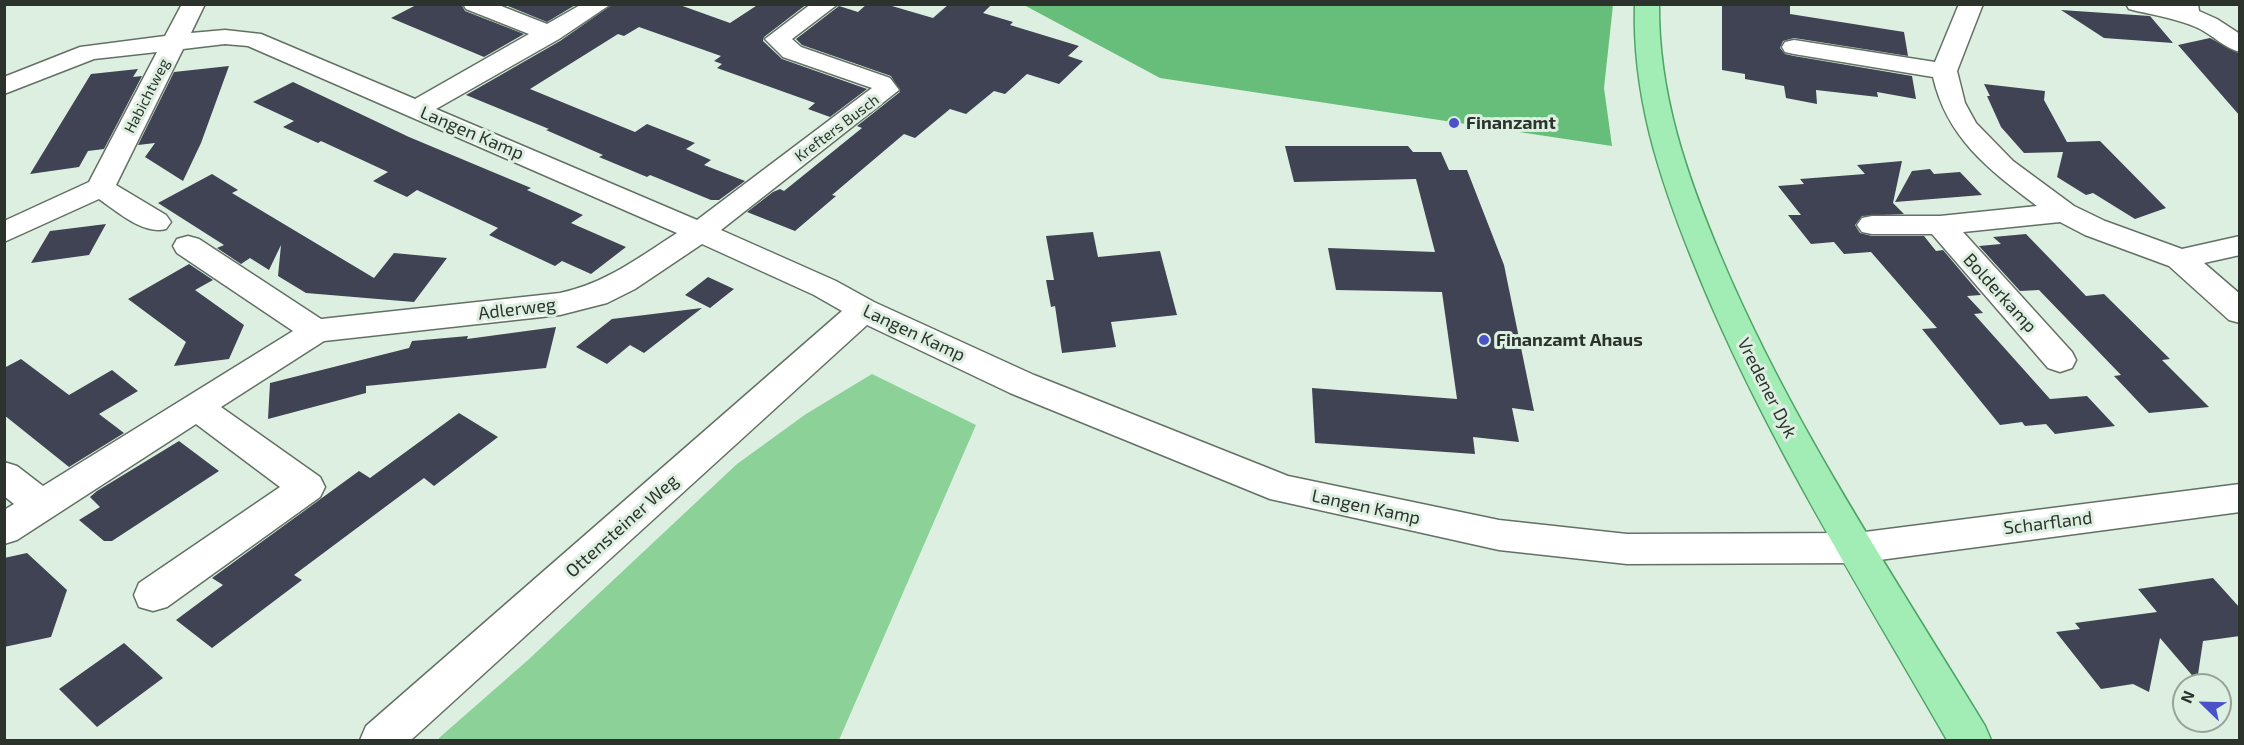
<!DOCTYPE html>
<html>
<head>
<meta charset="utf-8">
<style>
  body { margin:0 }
  #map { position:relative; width:2244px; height:745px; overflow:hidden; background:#ddefe0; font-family:"Exo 2",sans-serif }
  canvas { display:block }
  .frame { position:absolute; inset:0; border:6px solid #2c332d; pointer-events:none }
  .north { position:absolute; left:2172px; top:673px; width:60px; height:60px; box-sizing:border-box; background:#ddefe0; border:2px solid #96a498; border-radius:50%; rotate:293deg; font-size:16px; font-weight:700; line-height:24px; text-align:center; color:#2c332d }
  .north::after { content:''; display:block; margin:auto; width:21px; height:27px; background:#4a52c7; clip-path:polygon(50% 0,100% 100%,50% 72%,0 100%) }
</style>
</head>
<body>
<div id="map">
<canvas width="2244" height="745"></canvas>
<div class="frame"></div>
<div class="north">N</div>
</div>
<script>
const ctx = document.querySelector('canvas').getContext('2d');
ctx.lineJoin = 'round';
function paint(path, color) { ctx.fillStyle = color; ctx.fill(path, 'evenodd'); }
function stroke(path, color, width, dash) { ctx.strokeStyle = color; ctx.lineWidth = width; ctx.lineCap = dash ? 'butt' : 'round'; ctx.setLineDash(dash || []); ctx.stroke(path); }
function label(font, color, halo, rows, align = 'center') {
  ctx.font = font + ' "Exo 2",sans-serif'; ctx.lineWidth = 6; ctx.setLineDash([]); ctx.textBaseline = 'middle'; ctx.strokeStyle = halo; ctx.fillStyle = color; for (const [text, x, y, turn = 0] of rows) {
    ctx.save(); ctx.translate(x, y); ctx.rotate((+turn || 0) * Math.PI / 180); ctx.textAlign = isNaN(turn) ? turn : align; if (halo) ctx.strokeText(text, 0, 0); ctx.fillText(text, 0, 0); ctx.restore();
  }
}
paint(new Path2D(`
  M 872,374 L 976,425 L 839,740 L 439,740 L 439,738 L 528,660 L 737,464 L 806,414 Z`), '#8bd198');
paint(new Path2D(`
  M 1024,5 L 1613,5 L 1604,88 L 1612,146 L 1160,78 Z`), '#67bd7a');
paint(new Path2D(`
  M 418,4 L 461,4 L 465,11 L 524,34 L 484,57 L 391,18 Z
  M 503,4 L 577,4 L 547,22 Z
  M 613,4 L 677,4 L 730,23 L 759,4 L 807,4 L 764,37 L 763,41 L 782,59 L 867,89 L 830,117 L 808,109 L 815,103 L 717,68 L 722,64 L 714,61 L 721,56 L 639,27 L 624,36 L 618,34 L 530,89 L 635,132 L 647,124 L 695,143 L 686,149 L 711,160 L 704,165 L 745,181 L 719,200 L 711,200 L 650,175 L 647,177 L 599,157 L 603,155 L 546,130 L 549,129 L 466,95 L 560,41 Z
  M 867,4 L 885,4 L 933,18 L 949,4 L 992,4 L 983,13 L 1013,22 L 1010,25 L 1079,46 L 1068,56 L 1083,61 L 1059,84 L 1027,74 L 1005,94 L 994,91 L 966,114 L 950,109 L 915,138 L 904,134 L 832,195 L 836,196 L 795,231 L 747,212 L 773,192 L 780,189 L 784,191 L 862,128 L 857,126 L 900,92 L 891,76 L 802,45 L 796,39 L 839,6 L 858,12 Z
  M 1722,4 L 1790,4 L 1790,14 L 1904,32 L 1908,56 L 1794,38 L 1783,41 L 1780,48 L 1785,54 L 1794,56 L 1912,76 L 1916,99 L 1877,92 L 1878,97 L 1816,90 L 1817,104 L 1786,98 L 1784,86 L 1745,79 L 1745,74 L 1722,70 Z
  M 2061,10 L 2150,16 L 2173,43 L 2104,38 Z
  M 2210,38 L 2240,54 L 2240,116 L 2178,45 Z
  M 229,66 L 201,143 L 183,181 L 145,157 L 155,143 L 138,145 L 174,72 Z
  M 138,69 L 133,77 L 142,76 L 104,149 L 88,151 L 79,167 L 30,174 L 91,74 Z
  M 293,82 L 409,137 L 531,188 L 527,190 L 583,215 L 571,223 L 626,247 L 591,274 L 562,261 L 555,266 L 489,235 L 498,228 L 417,190 L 407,197 L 373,181 L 388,172 L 321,141 L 318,143 L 283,127 L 294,121 L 253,102 Z
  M 1984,84 L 2045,91 L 2044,100 L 2067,142 L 2100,141 L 2166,208 L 2135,219 L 2093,193 L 2086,195 L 2057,177 L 2063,152 L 2024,153 L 2001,127 L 1987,96 L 1990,96 Z
  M 1285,146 L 1408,146 L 1413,152 L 1441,152 L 1449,170 L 1467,170 L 1504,265 L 1534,411 L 1512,408 L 1519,442 L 1473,437 L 1475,454 L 1315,443 L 1312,388 L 1457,399 L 1442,292 L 1336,290 L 1328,248 L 1435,252 L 1416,179 L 1294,182 Z
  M 1902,161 L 1893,203 L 1904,214 L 1862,216 L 1855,225 L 1860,233 L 1872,236 L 1924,236 L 1936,251 L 1943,250 L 1981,295 L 1967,296 L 1983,313 L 1974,314 L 2050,399 L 2087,396 L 2115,426 L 2055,434 L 2046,424 L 2025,426 L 2022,422 L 2000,425 L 1922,329 L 1937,328 L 1871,252 L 1844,254 L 1834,242 L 1811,244 L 1788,215 L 1801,215 L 1778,186 L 1804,184 L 1800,179 L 1865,174 L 1857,165 Z
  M 1930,169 L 1934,174 L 1960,172 L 1982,195 L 1895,202 L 1912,171 Z
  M 212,174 L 238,190 L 232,193 L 374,278 L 394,253 L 447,258 L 414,302 L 306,293 L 278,276 L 281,245 L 269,270 L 250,258 L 241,264 L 217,248 L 224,245 L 158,203 Z
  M 106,224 L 89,255 L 31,263 L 50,231 Z
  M 1093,232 L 1098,257 L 1160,251 L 1177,315 L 1111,322 L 1116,347 L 1062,353 L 1055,306 L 1051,307 L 1046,280 L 1054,280 L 1046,236 Z
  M 2026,234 L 2086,296 L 2104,294 L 2170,359 L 2162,360 L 2209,407 L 2149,413 L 2114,376 L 2121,375 L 2039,290 L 2020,291 L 1979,246 L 2001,244 L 1993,237 Z
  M 189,264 L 213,280 L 195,290 L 244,325 L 229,359 L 174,366 L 186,342 L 128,299 Z
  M 708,277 L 734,289 L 710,308 L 685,295 Z
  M 702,308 L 644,353 L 630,345 L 607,364 L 576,347 L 612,319 Z
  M 556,327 L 546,368 L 366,386 L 366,393 L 268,419 L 270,383 L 409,348 L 412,341 L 468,336 L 467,339 Z
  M 21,359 L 69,395 L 112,370 L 138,391 L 99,414 L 124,433 L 69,467 L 4,415 L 4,368 Z
  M 459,413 L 498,437 L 434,486 L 424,478 L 294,575 L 302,580 L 212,648 L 176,620 L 223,585 L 212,578 L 359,471 L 370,478 Z
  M 179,441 L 219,471 L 112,541 L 104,541 L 79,520 L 100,507 L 90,497 L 97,491 Z
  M 27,553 L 67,590 L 51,637 L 4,647 L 4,558 Z
  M 2213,578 L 2240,608 L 2240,636 L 2203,641 L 2197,681 L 2160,638 L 2149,692 L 2133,684 L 2101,689 L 2056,632 L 2080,629 L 2075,623 L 2157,612 L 2138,589 Z
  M 124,643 L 163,678 L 97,727 L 59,689 Z`), '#3f4353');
const minor = new Path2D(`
  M 182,4 L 205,4 L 191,33 L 225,30 L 261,34 L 415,99 L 529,34 L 466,9 L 463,4 L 496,4 L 547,24 L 582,4 L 611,4 L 559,39 L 436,109 L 697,220 L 872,88 L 783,57 L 765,39 L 811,4 L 838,4 L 792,39 L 801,47 L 890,78 L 899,90 L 721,230 L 836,281 L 874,302 L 1034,375 L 1288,476 L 1499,520 L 1627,534 L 1857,533 L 2240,484 L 2240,512 L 1857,563 L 1627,564 L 1499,550 L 1270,499 L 1010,393 L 867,325 L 411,740 L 360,740 L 366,726 L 842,311 L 814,295 L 702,244 L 635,289 L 607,303 L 560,315 L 324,341 L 221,407 L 320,477 L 325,487 L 320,497 L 167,607 L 153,611 L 139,607 L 134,595 L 139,583 L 280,487 L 196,424 L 17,540 L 4,544 L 4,510 L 14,504 L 4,496 L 4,462 L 17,466 L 43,486 L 293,331 L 177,253 L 173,246 L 177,239 L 188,236 L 199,239 L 321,319 L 560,293 C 606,283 638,258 677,233 L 248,46 L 225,44 L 183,49 L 116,185 L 166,215 L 171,222 L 166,229 C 143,235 118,212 99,199 L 4,242 L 4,221 L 89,182 L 157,52 L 94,59 L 4,94 L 4,77 L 80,47 L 165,36 Z
  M 1959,4 L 1983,4 L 1957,71 L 1965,103 L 1976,123 L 2013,161 L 2074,206 L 2105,221 L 2182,249 L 2240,236 L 2240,255 L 2204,263 L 2240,294 L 2240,323 L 2229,320 L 2169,266 L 2085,235 L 2060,222 L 1963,232 L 2072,352 L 2076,360 L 2072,368 L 2060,372 L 2048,368 L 1932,234 L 1872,234 L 1862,232 L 1857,225 L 1862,218 L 1872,216 L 1940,216 L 2037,206 C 1988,169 1947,138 1933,77 L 1794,54 L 1785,52 L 1782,47 L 1785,42 L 1794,40 L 1935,62 Z
  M 2126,4 L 2198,4 L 2199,11 L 2217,19 L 2240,34 L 2240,52 C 2224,48 2213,35 2198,28 C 2176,18 2152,15 2129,9 Z`);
const major = new Path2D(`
  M 1635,4 L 1659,4 C 1658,94 1687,176 1721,257 C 1791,423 1892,573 1985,726 L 1991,740 L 1947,740 C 1857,583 1759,428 1692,259 C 1659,177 1632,95 1635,4 Z`);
stroke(minor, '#627164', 3);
stroke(major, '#4fa465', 3);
paint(minor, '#fff');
paint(major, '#a1edb5');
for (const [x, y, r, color] of [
  [1454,123,6,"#4a52c7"],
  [1484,340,6,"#4a52c7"]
]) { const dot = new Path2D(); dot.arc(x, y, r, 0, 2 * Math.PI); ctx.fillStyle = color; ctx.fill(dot); stroke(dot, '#ddefe0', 2); }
label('15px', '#2c332d', '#ddefe0', [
  ["Habichtweg",147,96,-63],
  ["Krefters Busch",837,128,-37]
]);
label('bold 18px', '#2c332d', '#ddefe0', [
  ["Finanzamt",1466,123],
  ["Finanzamt Ahaus",1496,340]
], 'left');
label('18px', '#2c332d', '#ddefe0', [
  ["Langen Kamp",472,133,23],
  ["Bolderkamp",2000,293,48],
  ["Adlerweg",517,309,-7],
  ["Langen Kamp",914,333,25],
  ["Vredener Dyk",1767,388,63],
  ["Langen Kamp",1366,507,12],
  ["Scharfland",2048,523,-7],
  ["Ottensteiner Weg",622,526,-42]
]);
</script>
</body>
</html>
